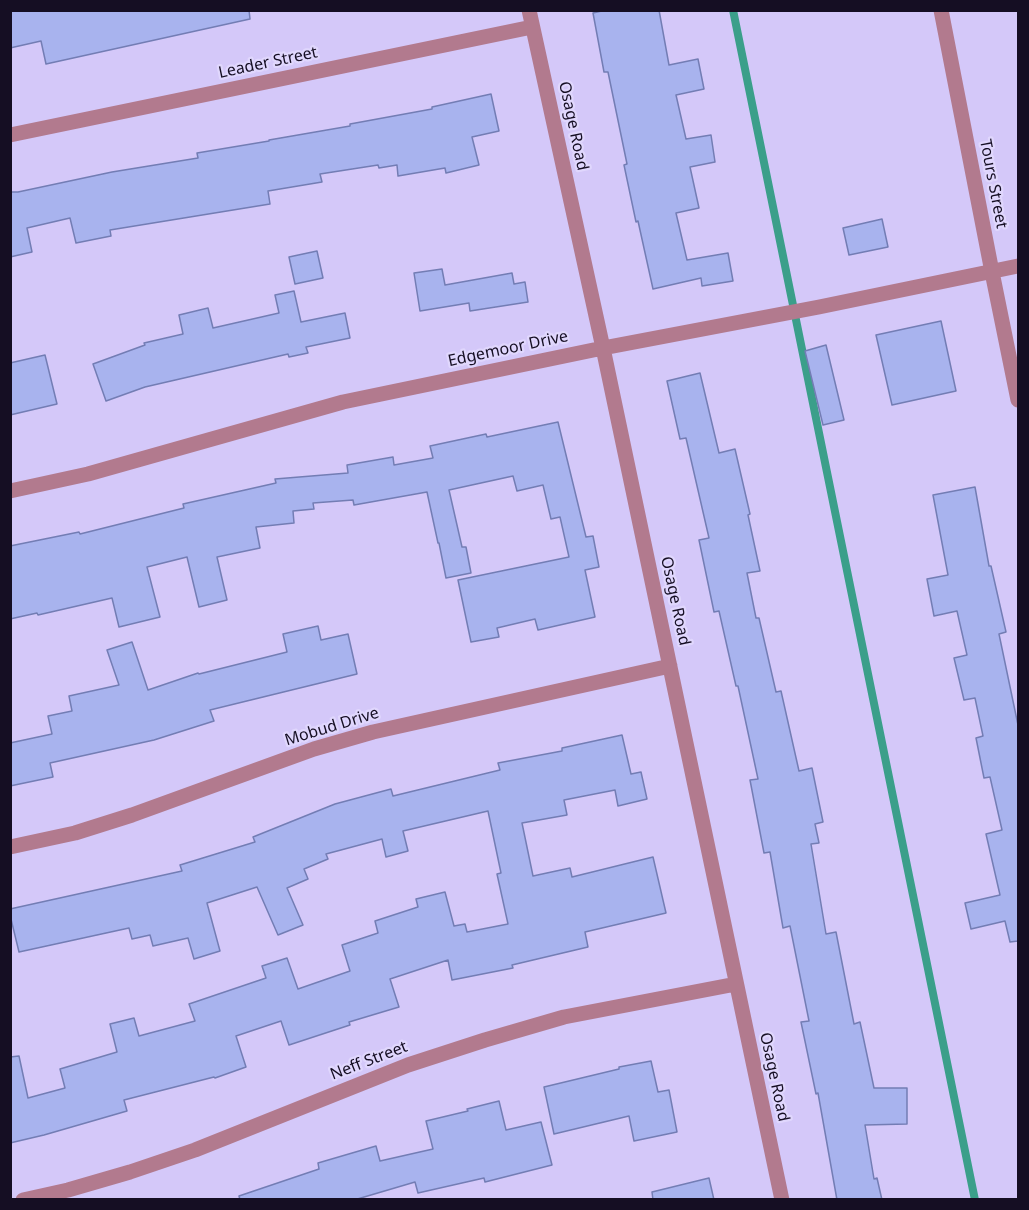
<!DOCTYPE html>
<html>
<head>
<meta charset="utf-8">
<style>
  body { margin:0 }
  #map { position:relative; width:1029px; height:1210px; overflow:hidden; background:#d4c8f9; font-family:"Noto Sans",sans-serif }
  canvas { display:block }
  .frame { position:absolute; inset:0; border:12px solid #150e23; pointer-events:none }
</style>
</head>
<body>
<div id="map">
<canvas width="1029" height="1210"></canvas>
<div class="frame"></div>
</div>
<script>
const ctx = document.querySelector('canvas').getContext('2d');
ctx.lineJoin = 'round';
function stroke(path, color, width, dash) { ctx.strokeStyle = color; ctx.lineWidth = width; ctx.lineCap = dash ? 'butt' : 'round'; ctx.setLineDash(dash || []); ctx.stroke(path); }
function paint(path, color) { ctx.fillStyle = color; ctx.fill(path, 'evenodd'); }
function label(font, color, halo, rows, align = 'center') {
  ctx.font = font + ' "Noto Sans",sans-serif'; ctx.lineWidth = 4.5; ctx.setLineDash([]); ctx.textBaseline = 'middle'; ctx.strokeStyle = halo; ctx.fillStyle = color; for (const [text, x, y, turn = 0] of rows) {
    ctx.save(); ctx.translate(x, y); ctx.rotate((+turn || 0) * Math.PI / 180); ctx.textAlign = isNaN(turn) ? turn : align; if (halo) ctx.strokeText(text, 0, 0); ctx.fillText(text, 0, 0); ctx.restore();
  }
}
stroke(new Path2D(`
  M 733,10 L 975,1200`), '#3b9f8a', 8);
const building = new Path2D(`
  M 10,10 L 249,10 L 250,19 L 46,64 L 41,41 L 10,48 Z
  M 606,10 L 659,10 L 669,65 L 698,59 L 704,89 L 676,95 L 686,139 L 711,135 L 715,162 L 690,167 L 699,208 L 676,213 L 687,260 L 728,253 L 733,281 L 702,286 L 701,278 L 653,289 L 638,221 L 636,222 L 624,165 L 627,164 L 608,72 L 604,72 L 593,13 Z
  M 491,94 L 499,131 L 472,137 L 479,165 L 446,173 L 445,168 L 398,176 L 397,165 L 379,168 L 378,165 L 320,174 L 322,182 L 268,191 L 270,204 L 110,230 L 111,236 L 76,243 L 70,218 L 27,228 L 32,252 L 10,257 L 10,192 L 18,192 L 112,172 L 198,158 L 197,153 L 269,141 L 269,140 L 350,126 L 350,124 L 432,109 L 432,107 Z
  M 882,219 L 888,247 L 849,255 L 843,228 Z
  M 317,251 L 323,278 L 295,284 L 289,257 Z
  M 442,269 L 445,285 L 512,273 L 514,284 L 525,282 L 528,302 L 470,311 L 469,303 L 420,311 L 414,273 Z
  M 294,291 L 301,322 L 345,313 L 350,338 L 306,347 L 308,353 L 289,357 L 288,354 L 145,387 L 106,401 L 93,364 L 145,345 L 144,343 L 183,334 L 179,315 L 208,308 L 213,328 L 279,313 L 275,295 Z
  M 941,321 L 956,391 L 892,405 L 876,335 Z
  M 826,345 L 844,420 L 823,425 L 805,351 Z
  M 45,355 L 57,404 L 10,415 L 10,363 Z
  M 700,373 L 719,453 L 735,449 L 750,514 L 748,515 L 760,571 L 747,573 L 756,618 L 759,618 L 776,692 L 781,691 L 799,771 L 812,768 L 823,822 L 815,824 L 819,843 L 811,844 L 826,934 L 836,932 L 854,1024 L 860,1022 L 874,1088 L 907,1088 L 907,1124 L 865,1125 L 874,1179 L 877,1178 L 882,1200 L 837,1200 L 818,1093 L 816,1094 L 801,1022 L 809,1021 L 790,926 L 783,928 L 770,852 L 764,853 L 750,780 L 758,779 L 738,686 L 736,686 L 719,611 L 714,612 L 699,540 L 709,538 L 686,438 L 680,439 L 667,381 Z
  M 558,422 L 586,537 L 593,536 L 599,567 L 585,570 L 595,617 L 538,630 L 535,619 L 497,628 L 499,637 L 471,642 L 458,580 L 569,557 L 560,517 L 551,519 L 543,485 L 517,491 L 513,476 L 449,490 L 462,547 L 466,547 L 471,573 L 446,578 L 439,543 L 438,543 L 427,492 L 354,505 L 353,500 L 313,503 L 314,509 L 293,511 L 294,523 L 256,527 L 260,548 L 217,557 L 227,600 L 199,607 L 187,557 L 147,567 L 160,617 L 119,627 L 112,598 L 38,615 L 37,613 L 10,619 L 10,546 L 79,532 L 80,534 L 184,508 L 183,504 L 276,483 L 275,479 L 348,473 L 347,465 L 393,457 L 394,465 L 433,458 L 430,446 L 486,434 L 487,437 Z
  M 975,487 L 989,566 L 991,566 L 1006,632 L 999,634 L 1018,725 L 1018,941 L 1010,942 L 1005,921 L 971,929 L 965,903 L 1000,895 L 986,834 L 1002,830 L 990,777 L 984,778 L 976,738 L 983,736 L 975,698 L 964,700 L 954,658 L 967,655 L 957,611 L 934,616 L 927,579 L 948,575 L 933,495 Z
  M 318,626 L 321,640 L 348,634 L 357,674 L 210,710 L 214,721 L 154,740 L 50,763 L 53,777 L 10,786 L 10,743 L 52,734 L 48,716 L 72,711 L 69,696 L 119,685 L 107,650 L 132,642 L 148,690 L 198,673 L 199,674 L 287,652 L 283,634 Z
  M 622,735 L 631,774 L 641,772 L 647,799 L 618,806 L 615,790 L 564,800 L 567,815 L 522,823 L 533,876 L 570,868 L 572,877 L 653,857 L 666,913 L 585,932 L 588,947 L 512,965 L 513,968 L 452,980 L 448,960 L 390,979 L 399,1007 L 349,1022 L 350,1025 L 289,1045 L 281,1021 L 236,1036 L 246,1067 L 215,1078 L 214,1077 L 124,1100 L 127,1111 L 44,1135 L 10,1143 L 10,1057 L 19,1056 L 28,1098 L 65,1088 L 60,1069 L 117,1052 L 110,1024 L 134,1018 L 139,1036 L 195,1021 L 189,1004 L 266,978 L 262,966 L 287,958 L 298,989 L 350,971 L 342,945 L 378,933 L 375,921 L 418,907 L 416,899 L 445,892 L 454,926 L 465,924 L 467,932 L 508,924 L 497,874 L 501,873 L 488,811 L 403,831 L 408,851 L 386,857 L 382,839 L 326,854 L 328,859 L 304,869 L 308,879 L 287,888 L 303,925 L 278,935 L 257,887 L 207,903 L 220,951 L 194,959 L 188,938 L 153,946 L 150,935 L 132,939 L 129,928 L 19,952 L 10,915 L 10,909 L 182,871 L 180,865 L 255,842 L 253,837 L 335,804 L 391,789 L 393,796 L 500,770 L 498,763 L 562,751 L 562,748 Z
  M 651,1061 L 658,1092 L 669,1090 L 677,1132 L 634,1141 L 629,1116 L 554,1134 L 544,1087 L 619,1069 L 619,1067 Z
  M 499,1101 L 506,1130 L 541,1122 L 552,1165 L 485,1182 L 484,1178 L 418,1193 L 415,1182 L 354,1200 L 240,1200 L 239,1196 L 319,1169 L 318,1163 L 376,1146 L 380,1161 L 433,1149 L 426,1121 L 468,1111 L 467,1109 Z
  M 709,1178 L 714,1200 L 653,1200 L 652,1192 Z`);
paint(building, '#a8b3ee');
stroke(building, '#737db4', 1.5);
stroke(new Path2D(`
  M 529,10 L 603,348 L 782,1200
  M 941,10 L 992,272 L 1018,400
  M 10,135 L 532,27
  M 10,491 L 88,474 L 343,402 L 603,348 L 819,307 L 1018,266
  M 10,847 L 75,833 L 132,815 L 314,749 L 373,732 L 670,666
  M 23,1200 L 68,1190 L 130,1172 L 195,1150 L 408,1065 L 485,1040 L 564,1017 L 736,984`), '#b27a8e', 15);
label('16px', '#150e23', '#e0d7fd', [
  ["Leader Street",268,63,-12],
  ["Osage Road",573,126,78],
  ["Tours Street",993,184,79],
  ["Edgemoor Drive",508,349,-12],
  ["Osage Road",675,601,78],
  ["Mobud Drive",332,727,-17],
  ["Neff Street",369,1061,-21],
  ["Osage Road",774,1077,78]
]);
</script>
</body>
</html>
